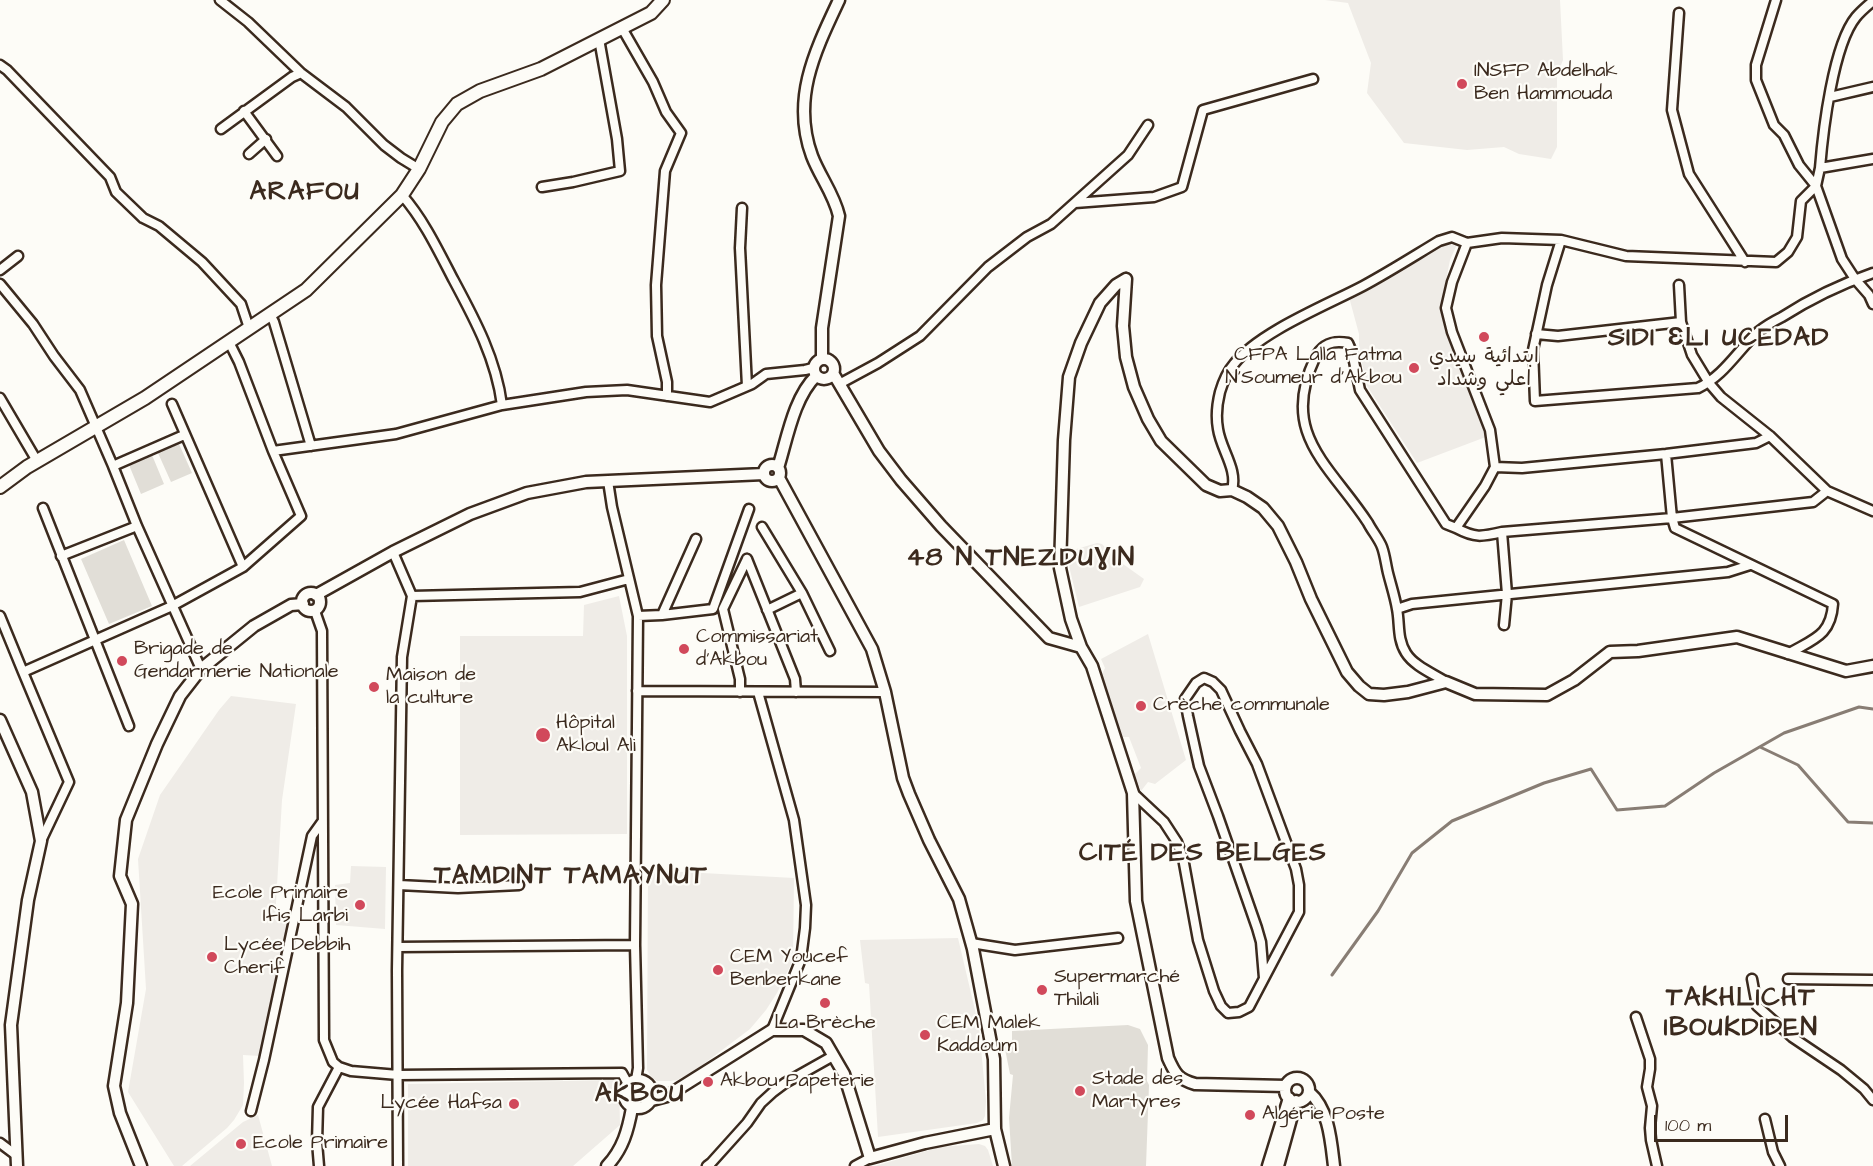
<!DOCTYPE html>
<html>
<head>
<meta charset="utf-8">
<style>
  body { margin:0 }
  #map { position:relative; width:1873px; height:1166px; overflow:hidden; background:#fdfcf7; font-family:"Architects Daughter",sans-serif }
  canvas { display:block }
  .scale { position:absolute; left:1654px; top:1115px; width:134px; height:27px; box-sizing:border-box; border:3px solid #3b2a1e; border-top:0; padding-left:8px; font-size:18px; line-height:21px; white-space:nowrap; color:#3b2a1e; -webkit-text-stroke:4px #fdfcf7; paint-order:stroke }
</style>
</head>
<body>
<div id="map">
<canvas width="1873" height="1166"></canvas>
<div class="scale">100 m</div>
</div>
<script>
const ctx = document.querySelector('canvas').getContext('2d');
ctx.lineJoin = 'round';
function paint(path, color) { ctx.fillStyle = color; ctx.fill(path, 'evenodd'); }
function stroke(path, color, width, dash) { ctx.strokeStyle = color; ctx.lineWidth = width; ctx.lineCap = dash ? 'butt' : 'round'; ctx.setLineDash(dash || []); ctx.stroke(path); }
function label(font, color, halo, rows, align = 'center') {
  ctx.font = font + ' "Architects Daughter","Playpen Sans Arabic",sans-serif'; ctx.lineWidth = 4.5; ctx.setLineDash([]); ctx.textBaseline = 'middle'; ctx.strokeStyle = halo; ctx.fillStyle = color; for (const [text, x, y, turn = 0] of rows) {
    ctx.save(); ctx.translate(x, y); ctx.rotate((+turn || 0) * Math.PI / 180); ctx.textAlign = isNaN(turn) ? turn : align; if (halo) ctx.strokeText(text, 0, 0); ctx.fillText(text, 0, 0); ctx.restore();
  }
}
paint(new Path2D(`
  M 1325,0 L 1560,0 L 1563,60 L 1557,75 L 1557,147 L 1551,159 L 1519,154 L 1504,147 L 1467,150 L 1404,143 L 1367,93 L 1371,63 L 1348,3 Z
  M 1452,239 L 1458,242 L 1450,260 L 1441,305 L 1491,435 L 1417,463 L 1367,386 L 1359,349 L 1359,334 L 1349,297 L 1439,241 Z
  M 1097,543 L 1102,544 L 1116,559 L 1144,579 L 1140,587 L 1079,607 L 1069,566 L 1069,562 L 1073,550 Z
  M 619,596 L 627,636 L 627,834 L 460,835 L 460,636 L 583,636 L 584,605 Z
  M 1148,634 L 1186,760 L 1155,784 L 1148,782 L 1141,791 L 1134,775 L 1141,768 L 1129,737 L 1123,737 L 1101,676 L 1105,668 L 1101,659 Z
  M 231,696 L 296,704 L 282,800 L 275,920 L 287,924 L 260,1056 L 243,1055 L 244,1083 L 243,1105 L 234,1120 L 227,1128 L 182,1166 L 174,1166 L 128,1092 L 146,989 L 138,859 L 160,795 L 219,710 Z
  M 351,866 L 386,867 L 385,929 L 336,925 L 335,885 L 350,883 Z
  M 648,870 L 794,878 L 793,960 L 777,993 L 766,1010 L 750,1029 L 693,1072 L 677,1080 L 670,1081 L 657,1081 L 652,1078 L 647,1070 Z
  M 958,938 L 979,1027 L 986,1101 L 985,1116 L 983,1120 L 977,1123 L 878,1137 L 869,984 L 865,983 L 860,940 Z
  M 619,1080 L 620,1125 L 573,1166 L 408,1166 L 408,1084 Z
  M 258,1115 L 272,1166 L 190,1166 L 243,1122 Z
  M 979,1144 L 985,1146 L 988,1150 L 993,1166 L 875,1166 L 940,1147 Z`), '#efece7');
paint(new Path2D(`
  M 179,444 L 192,473 L 171,482 L 158,453 Z
  M 152,455 L 164,484 L 141,494 L 129,465 Z
  M 124,540 L 152,606 L 109,624 L 81,559 Z
  M 1128,1025 L 1140,1029 L 1148,1045 L 1147,1081 L 1149,1085 L 1146,1166 L 1012,1166 L 1009,1118 L 1013,1075 L 1010,1074 L 1005,1049 L 1006,1042 L 1012,1041 L 1012,1031 Z`), '#e1ded7');
stroke(new Path2D(`
  M 1760,747 L 1798,765 L 1848,822 L 1873,823
  M 1332,975 L 1378,911 L 1412,853 L 1452,821 L 1544,783 L 1591,769 L 1617,810 L 1665,806 L 1714,773 L 1784,733 L 1859,707 L 1873,709`), '#887d74', 3);
const minor = new Path2D(`
  M 220,0 L 248,22 L 301,73 L 346,107 L 384,145 L 401,158 L 419,169
  M 1776,0 L 1756,65 L 1756,80 L 1774,125 L 1784,135 L 1799,165 L 1816,186
  M 1679,13 L 1672,110 L 1689,174 L 1745,262
  M 622,28 L 653,82 L 666,112 L 681,133 L 665,171 L 656,285 L 657,336 L 667,382 L 667,396
  M 0,65 L 7,70 L 110,177 L 116,192 L 143,218 L 159,226 L 202,262 L 241,304 L 249,328
  M 1830,97 L 1873,87
  M 244,111 L 277,156
  M 221,129 L 292,77 L 301,73
  M 249,154 L 266,139
  M 1820,168 C 1823,131 1833,45 1856,17 C 1861,11 1867,6 1873,1
  M 1816,186 L 1820,168 L 1873,159
  M 542,187 L 573,182 L 620,171 L 617,139 L 599,39
  M 402,195 C 423,219 437,248 452,277 C 474,318 496,358 502,405
  M 1075,203 L 1154,197 L 1182,187 L 1203,110 L 1313,79
  M 742,208 L 740,248 L 747,386
  M 1561,240 L 1547,285 L 1533,350 L 1535,401 L 1698,388 C 1724,376 1738,350 1758,332 C 1765,326 1774,321 1782,317 C 1810,299 1841,284 1873,273
  M 0,270 L 18,256
  M 0,284 L 33,324 L 54,356 L 80,390 L 113,466 L 137,526 L 201,669
  M 1679,285 L 1681,322 L 1692,355 L 1709,383 L 1721,397 L 1770,436 L 1827,491 L 1873,511
  M 270,314 L 274,322 L 311,446
  M 1536,334 L 1558,336 L 1681,322
  M 229,342 L 239,362 L 273,451
  M 841,383 L 878,363 L 920,336 L 988,267 L 1027,237 L 1051,224 L 1128,155 L 1148,125
  M 0,398 L 37,461
  M 172,404 L 243,567
  M 1666,454 L 1672,518 L 1675,528 L 1833,604 C 1831,636 1813,639 1788,654
  M 113,466 L 184,435
  M 1495,467 L 1522,468 L 1666,454 L 1756,443 L 1770,436
  M 608,481 L 612,507 L 638,616 L 635,945 L 638,1068 L 636,1080
  M 1232,490 C 1238,469 1221,450 1218,429 C 1216,418 1217,404 1220,392 C 1223,382 1227,372 1234,364 C 1259,332 1327,305 1363,286 C 1389,272 1414,256 1439,241 L 1452,237 L 1467,243 L 1502,238 L 1561,240 L 1626,256 L 1776,262 L 1788,252 L 1797,237 L 1801,201 L 1816,186 L 1842,259 L 1855,279 L 1869,295 L 1873,304
  M 43,508 L 129,726
  M 762,527 L 802,593 L 830,651
  M 1456,528 C 1475,538 1481,537 1502,532 L 1672,518 L 1813,502 L 1827,491
  M 1502,532 L 1507,594 L 1504,625
  M 393,552 L 412,596 L 402,657 L 397,970 L 398,1166
  M 61,556 L 137,526
  M 747,559 L 795,679 L 796,692
  M 412,596 L 580,592 L 629,579
  M 1397,609 L 1412,604 L 1728,572 L 1750,565
  M 767,610 L 802,593
  M 315,611 L 322,631 L 324,1040 L 333,1062 L 339,1067 L 351,1071 L 398,1075 L 622,1073 L 628,1084
  M 662,615 L 713,609 L 749,509
  M 0,616 L 23,672
  M 638,616 L 662,615 L 696,539
  M 1446,682 C 1434,674 1414,666 1406,653 C 1397,639 1400,624 1397,609 C 1395,597 1391,585 1388,573 C 1386,565 1385,555 1382,547 C 1379,539 1372,531 1368,523 C 1330,465 1279,434 1315,358 C 1322,344 1332,340 1348,343 L 1352,352 L 1360,390 L 1446,524 L 1456,528 L 1485,486 L 1495,467 L 1490,430 L 1452,332 L 1446,308 L 1452,282 L 1467,243
  M 637,691 L 885,692
  M 740,692 L 740,679 L 723,609 L 747,559
  M 758,692 L 794,820 L 806,905 L 805,928 L 801,959 L 772,1030
  M 1133,793 L 1164,822 L 1177,842 L 1183,858 L 1198,940 L 1214,991 L 1221,1006 L 1228,1013 L 1239,1012 L 1249,1007 L 1299,912 L 1299,885 L 1296,869 L 1257,764 L 1240,731 L 1221,690 L 1213,682 L 1204,678 L 1196,683 L 1185,699 L 1188,716 L 1199,766 L 1218,816 L 1257,928 L 1261,942 L 1264,978
  M 41,841 L 69,782 L 23,672 L 172,606 L 243,567 L 301,516 L 273,451 L 396,434 L 502,405 L 586,392 L 627,390 L 710,402 L 752,384 L 766,374 L 805,370 L 813,368
  M 399,885 L 458,888 L 519,885
  M 971,943 L 1015,950 L 1118,938
  M 398,947 L 635,945
  M 1752,979 L 1757,1006 L 1792,1037 L 1841,1070 L 1864,1089 L 1873,1100
  M 1788,979 L 1873,980
  M 1636,1017 L 1650,1059 L 1650,1069 L 1647,1087 L 1652,1106 L 1650,1128 L 1651,1140 L 1657,1166
  M 251,1111 L 264,1060 L 312,836 L 322,822
  M 1765,1119 L 1773,1152 L 1780,1166
  M 0,1143 L 16,1155
  M 319,1166 L 317,1142 L 318,1107 L 339,1067
  M 707,1166 L 711,1163 L 747,1123 L 761,1103 L 773,1092 L 785,1083 L 833,1056
  M 855,1166 L 870,1158`);
const tertiary = new Path2D(`
  M 1126,279 L 1123,326 L 1126,357 L 1134,387 L 1148,419 L 1161,441 L 1206,485 L 1220,491 L 1232,490 L 1247,497 L 1263,508 L 1278,526 L 1296,562 L 1311,599 L 1347,672 L 1359,686 L 1369,694 L 1384,695 L 1408,692 L 1446,682 L 1475,694 L 1547,695 L 1574,680 L 1610,652 L 1638,651 L 1737,637 L 1846,671 L 1873,666
  M 822,358 L 822,328 L 839,216 C 834,194 820,177 812,156 C 791,99 815,51 839,0
  M814 369a10 10 0 1 1 20 0a10 10 0 1 1-20 0Z
  M 833,373 L 879,451 L 901,480 L 941,526 L 1049,638 L 1081,647 L 1092,666 L 1133,793 L 1136,901 L 1168,1058 C 1175,1074 1178,1079 1195,1084 L 1286,1086
  M764 473a8 8 0 1 1 16 0a8 8 0 1 1-16 0Z
  M 778,468 C 787,439 794,397 816,376
  M 779,478 L 872,649 L 885,692 L 903,778 L 909,794 L 929,840 L 959,899 L 973,949 L 994,1059 L 995,1129 L 1004,1166
  M302 602a9 9 0 1 1 18 0a9 9 0 1 1-18 0Z
  M 316,595 L 393,552 L 470,514 L 527,493 L 586,482 L 764,474
  M 1081,647 L 1071,619 L 1060,568 L 1064,440 L 1069,377 L 1081,343 L 1100,303 L 1116,285 L 1126,279
  M 0,720 L 32,792 L 41,841 L 28,900 L 11,1025 L 17,1166
  M1285 1090a12 12 0 1 1 24 0a12 12 0 1 1-24 0Z
  M624 1094a14 14 0 1 1 28 0a14 14 0 1 1-28 0Z
  M 1309,1092 C 1329,1109 1331,1141 1334,1166
  M 652,1100 L 667,1096 L 772,1030 L 804,1030 L 826,1043 L 844,1074 L 870,1158 L 925,1143 L 995,1129
  M 141,1166 L 120,1113 L 114,1086 L 127,1003 L 132,904 L 120,876 L 126,820 L 157,744 L 180,696 L 201,669 L 254,626 L 291,605 L 303,604
  M 607,1166 C 623,1149 628,1130 632,1108
  M 1268,1166 L 1289,1098
  M 1278,1166 L 1296,1101`);
const secondary = new Path2D(`
  M 0,487 L 27,467 L 145,398 L 306,290 L 402,195 L 419,169 L 442,122 L 457,104 L 480,91 L 541,69 L 651,13 L 663,0`);
stroke(minor, '#3b2a1e', 13);
stroke(tertiary, '#3b2a1e', 15);
stroke(secondary, '#3b2a1e', 16);
stroke(minor, '#fdfcf7', 8);
stroke(tertiary, '#fdfcf7', 10);
stroke(secondary, '#fdfcf7', 12);
for (const [x, y, r, color] of [
  [1462,84,6,"#d1495b"],
  [1484,337,6,"#d1495b"],
  [1414,368,6,"#d1495b"],
  [684,649,6,"#d1495b"],
  [122,661,6,"#d1495b"],
  [374,687,6,"#d1495b"],
  [1141,706,6,"#d1495b"],
  [543,735,8,"#d1495b"],
  [360,905,6,"#d1495b"],
  [212,957,6,"#d1495b"],
  [718,970,6,"#d1495b"],
  [1042,990,6,"#d1495b"],
  [825,1003,6,"#d1495b"],
  [925,1035,6,"#d1495b"],
  [708,1082,6,"#d1495b"],
  [1080,1091,6,"#d1495b"],
  [514,1104,6,"#d1495b"],
  [1250,1115,6,"#d1495b"],
  [241,1144,6,"#d1495b"]
]) { const dot = new Path2D(); dot.arc(x, y, r, 0, 2 * Math.PI); ctx.fillStyle = color; ctx.fill(dot); stroke(dot, '#fdfcf7', 2); }
label('20px', '#3b2a1e', '#fdfcf7', [
  ["INSFP Abdelhak",1474,72],
  ["Ben Hammouda",1474,95],
  ["CFPA Lalla Fatma",1402,356,"right"],
  ["N'Soumeur d'Akbou",1402,379,"right"],
  ["ابتدائية سيدي",1484,358,"center"],
  ["اعلي وشداد",1484,381,"center"],
  ["Commissariat",696,638],
  ["d'Akbou",696,661],
  ["Brigade de",134,650],
  ["Gendarmerie Nationale",134,673],
  ["Maison de",386,676],
  ["la culture",386,699],
  ["Crèche communale",1153,706],
  ["Hôpital",556,724],
  ["Akloul Ali",556,747],
  ["Ecole Primaire",348,894,"right"],
  ["Ifis Larbi",348,917,"right"],
  ["Lycée Debbih",224,946],
  ["Cherif",224,969],
  ["CEM Youcef",730,958],
  ["Benberkane",730,981],
  ["Supermarché",1054,978],
  ["Thilali",1054,1001],
  ["La Brèche",825,1024,"center"],
  ["CEM Malek",937,1024],
  ["Kaddoum",937,1047],
  ["Stade des",1092,1080],
  ["Martyres",1092,1103],
  ["Akbou Papeterie",720,1082],
  ["Lycée Hafsa",502,1104,"right"],
  ["Algérie Poste",1262,1115],
  ["Ecole Primaire",253,1144]
], 'left');
ctx.letterSpacing = '1.5px';
label('bold 26px', '#3b2a1e', '#fdfcf7', [
  ["ARAFOU",305,194],
  ["SIDI ƐLI UCEDAD",1719,340],
  ["48 N TNEZDUƔIN",1021,560],
  ["CITÉ DES BELGES",1203,855],
  ["TAMDINT TAMAYNUT",571,878],
  ["TAKHLICHT",1741,1000],
  ["IBOUKDIDEN",1741,1030],
  ["AKBOU",640,1096]
]);
ctx.letterSpacing = '0px';
</script>
</body>
</html>
